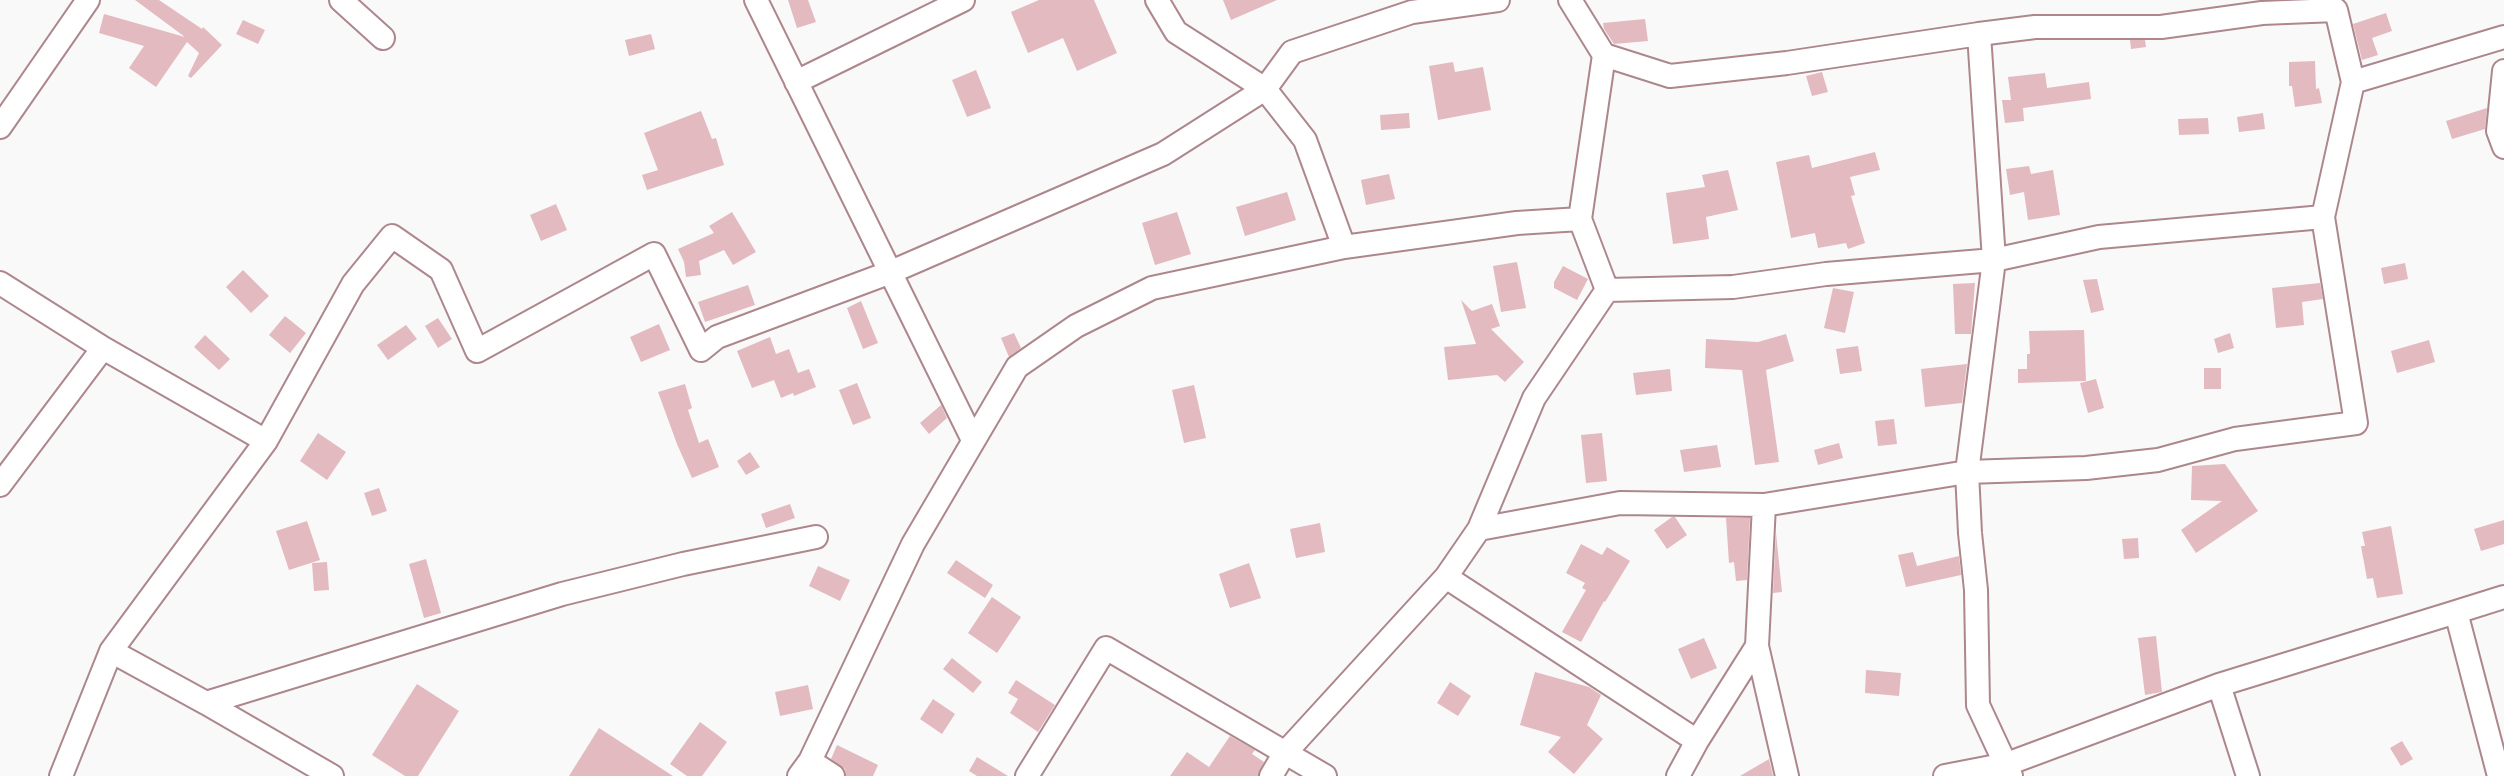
<!DOCTYPE html>
<html>
<head>
<meta charset="utf-8">
<style>
  body { margin:0 }
  canvas { display:block; background:#f9f9f9 }
</style>
</head>
<body>
<canvas width="2504" height="776"></canvas>
<script>
const ctx = document.querySelector('canvas').getContext('2d');
ctx.lineJoin = 'round';
function paint(path, color) { ctx.fillStyle = color; ctx.fill(path, 'evenodd'); }
function stroke(path, color, width, dash) { ctx.strokeStyle = color; ctx.lineWidth = width; ctx.lineCap = dash ? 'butt' : 'round'; ctx.setLineDash(dash || []); ctx.stroke(path); }
paint(new Path2D(`
  M 135,0 L 159,0 L 202,29 L 203,27 L 222,45 L 191,78 L 188,76 L 199,53 L 187,42 L 156,87 L 129,68 L 144,46 L 99,33 L 104,14 L 185,37 Z
  M 788,0 L 808,0 L 816,22 L 797,28 Z
  M 1039,0 L 1094,0 L 1117,53 L 1077,71 L 1063,38 L 1028,53 L 1011,12 Z
  M 1223,0 L 1277,0 L 1231,20 Z
  M 2386,13 L 2392,31 L 2372,38 L 2378,55 L 2362,60 L 2353,24 Z
  M 1645,19 L 1648,41 L 1614,44 L 1604,29 L 1603,23 Z
  M 243,20 L 265,30 L 258,44 L 236,34 Z
  M 651,34 L 655,49 L 629,56 L 625,40 Z
  M 2130,40 L 2145,40 L 2146,47 L 2131,49 Z
  M 2315,61 L 2316,89 L 2319,88 L 2322,103 L 2295,107 L 2292,86 L 2289,86 L 2289,62 Z
  M 1453,62 L 1455,72 L 1483,67 L 1491,110 L 1438,120 L 1429,66 Z
  M 976,70 L 991,108 L 967,117 L 952,80 Z
  M 1822,72 L 1828,92 L 1812,96 L 1806,76 Z
  M 2045,73 L 2047,88 L 2089,82 L 2091,99 L 2023,108 L 2024,121 L 2005,123 L 2002,100 L 2011,100 L 2008,77 Z
  M 2487,108 L 2485,129 L 2452,139 L 2446,121 Z
  M 701,111 L 712,139 L 716,138 L 724,165 L 647,190 L 642,175 L 658,170 L 644,133 Z
  M 1409,113 L 1410,128 L 1381,130 L 1380,115 Z
  M 2263,113 L 2265,129 L 2239,132 L 2237,117 Z
  M 2208,118 L 2209,134 L 2179,135 L 2178,119 Z
  M 1875,152 L 1880,170 L 1850,177 L 1855,195 L 1851,196 L 1865,243 L 1848,249 L 1846,243 L 1818,248 L 1815,233 L 1791,238 L 1776,162 L 1809,155 L 1812,168 Z
  M 2029,166 L 2031,174 L 2053,170 L 2060,215 L 2028,220 L 2024,192 L 2010,195 L 2006,169 Z
  M 1728,170 L 1738,210 L 1706,217 L 1709,239 L 1673,244 L 1666,193 L 1705,187 L 1702,175 Z
  M 1389,174 L 1395,199 L 1366,205 L 1361,180 Z
  M 1287,192 L 1296,220 L 1245,236 L 1236,207 Z
  M 556,204 L 567,230 L 541,241 L 530,215 Z
  M 732,212 L 756,252 L 733,265 L 724,250 L 699,261 L 701,275 L 686,277 L 684,262 L 678,249 L 714,233 L 709,226 Z
  M 1177,212 L 1191,254 L 1155,265 L 1142,223 Z
  M 1517,262 L 1526,308 L 1501,312 L 1493,266 Z
  M 2405,263 L 2408,279 L 2384,284 L 2381,268 Z
  M 1563,266 L 1588,279 L 1577,300 L 1554,288 L 1554,282 Z
  M 243,270 L 269,296 L 251,313 L 226,287 Z
  M 2097,279 L 2104,310 L 2091,313 L 2083,280 Z
  M 1975,283 L 1971,334 L 1955,334 L 1953,284 Z
  M 2320,283 L 2323,299 L 2302,302 L 2304,325 L 2276,328 L 2272,288 Z
  M 748,285 L 755,305 L 705,322 L 698,302 Z
  M 1833,288 L 1854,292 L 1845,333 L 1824,328 Z
  M 1461,300 L 1472,311 L 1492,304 L 1500,326 L 1491,329 L 1524,362 L 1505,382 L 1497,375 L 1448,380 L 1444,347 L 1476,344 Z
  M 861,301 L 878,343 L 863,349 L 847,308 Z
  M 285,316 L 306,333 L 290,353 L 269,335 Z
  M 438,318 L 452,339 L 438,348 L 425,326 Z
  M 659,324 L 670,350 L 641,362 L 630,337 Z
  M 406,325 L 417,339 L 388,360 L 377,345 Z
  M 2084,330 L 2086,381 L 2018,383 L 2018,369 L 2027,369 L 2027,354 L 2030,354 L 2029,331 Z
  M 1014,333 L 1021,348 L 1009,357 L 1001,338 Z
  M 2230,333 L 2234,348 L 2218,353 L 2214,339 Z
  M 1786,334 L 1794,361 L 1766,370 L 1779,462 L 1755,465 L 1742,370 L 1705,368 L 1706,339 L 1758,342 Z
  M 205,335 L 230,359 L 219,370 L 194,347 Z
  M 770,337 L 776,354 L 789,349 L 798,373 L 809,369 L 816,387 L 794,396 L 793,393 L 781,398 L 774,380 L 752,388 L 737,351 Z
  M 2429,340 L 2435,362 L 2397,373 L 2391,351 Z
  M 1858,346 L 1862,371 L 1840,374 L 1836,349 Z
  M 1967,364 L 1962,403 L 1925,407 L 1921,369 Z
  M 2204,368 L 2221,368 L 2221,389 L 2204,389 Z
  M 1670,369 L 1672,391 L 1636,395 L 1633,373 Z
  M 2096,379 L 2104,408 L 2088,413 L 2080,383 Z
  M 857,383 L 871,418 L 853,425 L 839,390 Z
  M 685,384 L 692,408 L 688,410 L 699,443 L 708,439 L 719,467 L 692,478 L 677,444 L 658,392 Z
  M 1194,385 L 1206,438 L 1184,443 L 1172,390 Z
  M 941,405 L 947,418 L 929,434 L 920,423 Z
  M 1894,419 L 1897,444 L 1878,446 L 1875,421 Z
  M 318,433 L 346,452 L 327,480 L 300,461 Z
  M 1602,433 L 1607,481 L 1586,483 L 1581,435 Z
  M 1839,443 L 1843,458 L 1818,465 L 1814,450 Z
  M 1717,445 L 1721,467 L 1684,472 L 1680,450 Z
  M 750,452 L 760,467 L 746,475 L 737,461 Z
  M 2225,464 L 2258,511 L 2196,553 L 2181,530 L 2222,501 L 2191,500 L 2192,466 Z
  M 379,488 L 387,511 L 372,516 L 364,493 Z
  M 790,504 L 795,518 L 766,528 L 761,514 Z
  M 1672,517 L 1675,517 L 1687,535 L 1667,549 L 1654,530 Z
  M 1726,518 L 1750,518 L 1747,580 L 1736,581 L 1734,562 L 1729,563 Z
  M 2504,520 L 2504,544 L 2481,551 L 2474,529 Z
  M 307,521 L 320,560 L 289,570 L 276,531 Z
  M 1320,523 L 1325,552 L 1296,558 L 1290,529 Z
  M 2391,526 L 2403,594 L 2377,598 L 2373,578 L 2367,579 L 2361,546 L 2365,546 L 2362,532 Z
  M 1776,533 L 1782,592 L 1773,593 Z
  M 2138,538 L 2139,558 L 2124,559 L 2122,539 Z
  M 1581,544 L 1602,555 L 1607,547 L 1630,561 L 1605,602 L 1604,601 L 1581,642 L 1562,632 L 1586,590 L 1582,588 L 1585,583 L 1566,573 Z
  M 1913,552 L 1917,566 L 1959,556 L 1961,575 L 1906,587 L 1898,555 Z
  M 426,559 L 441,613 L 424,618 L 409,564 Z
  M 956,560 L 993,585 L 985,598 L 947,573 Z
  M 327,562 L 329,590 L 314,591 L 312,563 Z
  M 1249,563 L 1261,598 L 1230,608 L 1219,574 Z
  M 818,566 L 850,580 L 840,601 L 809,586 Z
  M 992,597 L 1021,617 L 997,653 L 968,633 Z
  M 2156,636 L 2162,692 L 2145,695 L 2138,638 Z
  M 1704,638 L 1717,668 L 1691,679 L 1678,649 Z
  M 952,658 L 982,682 L 973,693 L 943,669 Z
  M 1866,670 L 1901,673 L 1899,696 L 1865,693 Z
  M 1535,672 L 1589,687 L 1601,695 L 1587,725 L 1603,739 L 1574,774 L 1548,752 L 1561,737 L 1520,725 Z
  M 1016,680 L 1055,705 L 1038,732 L 1010,713 L 1018,699 L 1008,693 Z
  M 1450,682 L 1471,696 L 1458,716 L 1437,703 Z
  M 417,684 L 459,711 L 418,776 L 405,776 L 372,755 Z
  M 808,685 L 813,709 L 780,716 L 775,692 Z
  M 933,699 L 955,714 L 942,734 L 920,719 Z
  M 700,722 L 727,742 L 702,776 L 687,776 L 670,764 Z
  M 599,728 L 673,776 L 569,776 Z
  M 1230,736 L 1255,750 L 1252,754 L 1264,762 L 1258,776 L 1170,776 L 1187,752 L 1209,767 Z
  M 2402,741 L 2413,759 L 2401,766 L 2390,748 Z
  M 837,745 L 878,765 L 873,776 L 846,776 L 845,769 L 831,759 Z
  M 977,757 L 1008,776 L 977,776 L 969,771 Z
  M 1769,759 L 1773,776 L 1740,776 Z`), '#e3bac0');
const minor = new Path2D(`
  M 341,0 L 383,38
  M 756,0 L 973,440
  M 1157,0 L 1176,32 L 1265,89 L 1305,140 L 1344,247 L 1517,223 L 1580,219 L 1607,290
  M 1570,0 L 1604,55 L 1670,76 L 1787,63 L 1979,34
  M 2504,71 L 2498,131 L 2504,147
  M 796,82 L 963,0
  M 0,127 L 88,0
  M 1580,219 L 1604,55
  M 0,283 L 103,348
  M 0,485 L 103,348 L 266,441
  M 1764,505 L 1757,646 L 1787,776
  M 1479,529 L 1620,503 L 1764,505 L 1967,472 L 2086,468 L 2158,460 L 2235,439 L 2356,423 L 2323,217 L 2353,82
  M 1446,577 L 1697,741
  M 111,651 L 206,703 L 562,594 L 683,564 L 816,537
  M 2219,685 L 2248,776
  M 206,703 L 332,776
  M 810,761 L 833,776
  M 61,776 L 111,651 L 266,441 L 353,284 L 392,236 L 441,270 L 477,351 L 654,254 L 701,350 L 717,337 L 891,272 L 1163,154 L 1265,89 L 1292,52 L 1412,12 L 1498,0
  M 799,776 L 810,761 L 913,544 L 1017,367 L 1076,326 L 1152,288 L 1344,247
  M 1027,776 L 1106,648 L 1325,776
  M 1271,776 L 1284,754 L 1446,577 L 1479,529 L 1534,398 L 1607,290 L 1733,287 L 1826,274 L 1994,260 L 2099,237 L 2323,217
  M 1678,776 L 1697,741 L 1757,646
  M 1945,776 L 2007,764 L 2219,685 L 2456,612
  M 2011,776 L 1978,705 L 1976,590 L 1970,533 L 1967,472 L 1994,260 L 1979,34 L 2035,27 L 2161,27 L 2262,13 L 2336,10 L 2353,82 L 2504,37
  M 2499,776 L 2456,612 L 2504,597`);
stroke(minor, '#ad878c', 26);
stroke(minor, '#fff', 22);
</script>
</body>
</html>
